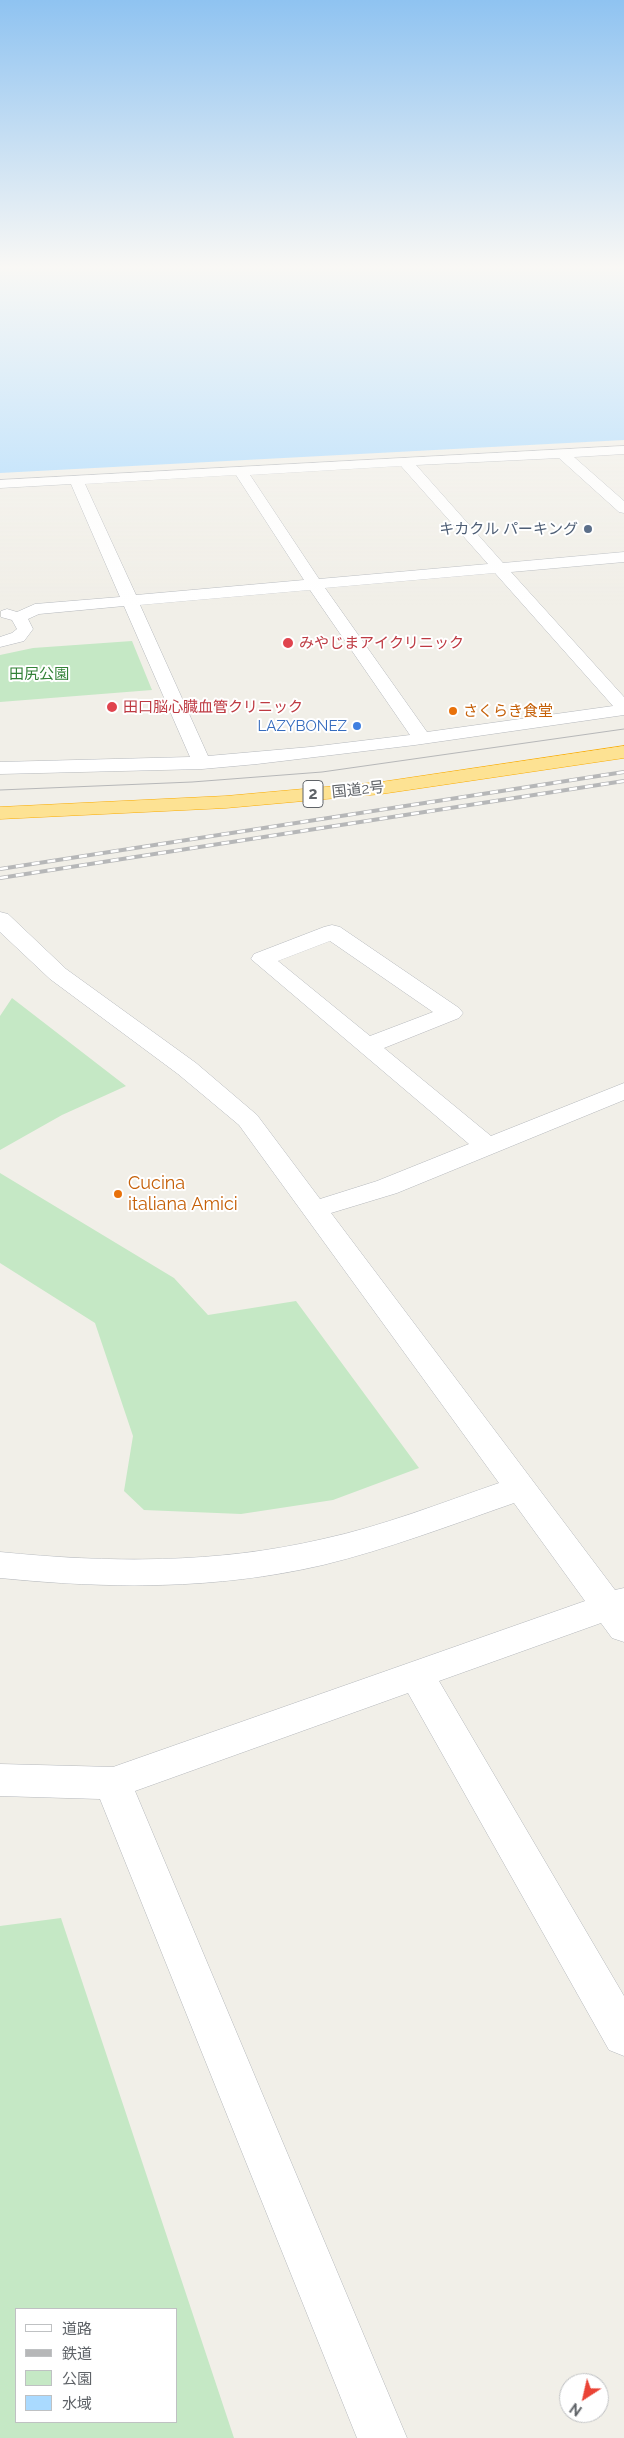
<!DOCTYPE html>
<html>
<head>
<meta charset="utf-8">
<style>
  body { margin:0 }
  #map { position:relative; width:624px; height:2438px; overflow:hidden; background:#f1efe8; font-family:Raleway,"Noto Sans JP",sans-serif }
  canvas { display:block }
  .legend { position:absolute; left:15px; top:2308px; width:162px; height:115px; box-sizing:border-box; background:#fff; border:1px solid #bfc1c3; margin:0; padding:6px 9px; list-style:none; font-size:15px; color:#5f6368 }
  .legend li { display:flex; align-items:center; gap:10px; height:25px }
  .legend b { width:25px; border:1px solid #bfc1c3 }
  .north { position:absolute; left:559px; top:2373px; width:50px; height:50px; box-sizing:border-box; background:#fff; border:1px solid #bfc1c3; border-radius:50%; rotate:215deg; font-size:14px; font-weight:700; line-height:20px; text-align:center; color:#5f6368 }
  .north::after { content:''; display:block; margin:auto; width:18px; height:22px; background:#ea4335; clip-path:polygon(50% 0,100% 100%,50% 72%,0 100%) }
</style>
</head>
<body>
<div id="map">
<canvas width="624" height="2438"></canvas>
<ul class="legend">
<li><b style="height:6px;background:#fff"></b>道路</li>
<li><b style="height:6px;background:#b6b7b8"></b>鉄道</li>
<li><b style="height:14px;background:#c5e8c5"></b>公園</li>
<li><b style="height:14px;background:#aadaff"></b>水域</li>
</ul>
<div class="north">N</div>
</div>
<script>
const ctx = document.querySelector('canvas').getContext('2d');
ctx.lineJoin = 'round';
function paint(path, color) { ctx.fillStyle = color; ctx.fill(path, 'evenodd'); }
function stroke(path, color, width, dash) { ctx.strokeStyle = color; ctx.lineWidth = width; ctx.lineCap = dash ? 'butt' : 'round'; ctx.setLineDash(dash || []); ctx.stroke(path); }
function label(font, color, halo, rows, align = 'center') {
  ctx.font = font + ' Raleway,"Noto Sans JP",sans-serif'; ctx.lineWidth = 4; ctx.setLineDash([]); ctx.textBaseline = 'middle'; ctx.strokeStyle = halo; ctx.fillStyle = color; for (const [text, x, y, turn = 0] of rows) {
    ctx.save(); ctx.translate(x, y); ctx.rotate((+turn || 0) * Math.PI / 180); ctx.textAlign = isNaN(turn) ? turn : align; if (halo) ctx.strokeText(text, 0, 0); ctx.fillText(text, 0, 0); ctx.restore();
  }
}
paint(new Path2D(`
  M 132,641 L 152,690 L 0,702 L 0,655 L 33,648 Z
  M 12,998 L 126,1086 L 62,1115 L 0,1150 L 0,1016 Z
  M 0,1173 L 174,1278 L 208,1315 L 296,1301 L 419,1468 L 333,1500 L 241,1514 L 144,1510 L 124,1491 L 133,1436 L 95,1323 L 0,1263 Z
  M 61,1918 L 234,2438 L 0,2438 L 0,1926 ZM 176,2309 L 176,2422 L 16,2422 L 16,2309 Z`), '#c5e8c5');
paint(new Path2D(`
  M 0,266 L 624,266 L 624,440 L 0,473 Z`), '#aadaff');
const minor = new Path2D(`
  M 624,446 L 624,454 L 574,457 L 624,501 L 624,513 L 619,512 L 559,458 L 416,465 L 503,563 L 624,552 L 624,562 L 511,572 L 624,697 L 624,715 L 415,745 L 257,764 L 202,769 L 0,774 L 0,762 L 190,757 L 124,606 L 39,614 L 28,619 L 33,629 L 24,641 L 0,647 L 0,637 L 12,633 L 17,629 L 12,620 L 1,617 L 1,611 L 7,609 L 17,612 L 35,604 L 120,597 L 71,484 L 0,488 L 0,480 ZM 401,466 L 488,564 L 319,579 L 250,475 ZM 236,475 L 304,580 L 136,595 L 85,484 ZM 495,573 L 613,706 L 427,732 L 325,588 ZM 310,590 L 410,735 L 310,747 L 208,756 L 140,605 Z
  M 0,912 L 8,914 L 66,969 L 196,1063 L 257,1115 L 320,1199 L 377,1181 L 469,1144 L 251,959 L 254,954 L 324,927 L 332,925 L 340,927 L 459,1008 L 463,1013 L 459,1018 L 384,1048 L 491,1136 L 624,1083 L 624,1100 L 397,1193 L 331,1213 L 615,1590 L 624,1588 L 624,1642 L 612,1638 L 601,1623 L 439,1681 L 624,1996 L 624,2056 L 609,2050 L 408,1693 L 135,1791 L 407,2438 L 357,2438 L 100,1799 L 0,1796 L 0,1764 L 113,1767 L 585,1601 L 514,1503 C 451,1525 388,1549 323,1565 C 215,1590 110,1589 0,1578 L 0,1552 C 109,1563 216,1564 323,1539 C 383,1526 441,1503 499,1483 L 239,1125 L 178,1074 L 50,979 L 0,932 ZM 330,941 L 433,1012 L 370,1036 L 278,961 Z`);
const highway = new Path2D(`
  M 624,746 L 624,758 L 381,794 L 226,808 L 0,819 L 0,807 L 226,796 L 381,782 Z`);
stroke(minor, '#b5b8bc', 1);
stroke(highway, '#f9ab00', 1);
paint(minor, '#fff');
paint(highway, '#fde293');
stroke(new Path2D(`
  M 0,790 L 192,782 L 322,772 L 624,729`), '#b6b7b8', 1);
const rail = new Path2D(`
  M 0,869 L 624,772
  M 0,878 L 624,781`);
stroke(rail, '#b6b7b8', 4);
stroke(rail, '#fff', 2.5, [8]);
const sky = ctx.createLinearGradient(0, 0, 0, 607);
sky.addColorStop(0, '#8fc3f1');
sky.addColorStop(0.44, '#f9f8f5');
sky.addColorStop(1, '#f9f8f500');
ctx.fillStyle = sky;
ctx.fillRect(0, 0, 624, 607);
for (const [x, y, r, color] of [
  [588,529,5,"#5c6f8a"],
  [288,643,6,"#e0444e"],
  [112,707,6,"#e0444e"],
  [453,711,5,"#e8710a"],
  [357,726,5,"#3f7fe0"],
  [118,1194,5,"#e8710a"]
]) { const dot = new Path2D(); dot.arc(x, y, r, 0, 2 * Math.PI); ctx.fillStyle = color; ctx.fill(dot); stroke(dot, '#fff', 2); }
label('15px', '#4e5e75', '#fff', [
  ["キカクル パーキング",578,529]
], 'right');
label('15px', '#be3a42', '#fff', [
  ["みやじまアイクリニック",299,643],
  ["田口脳心臓血管クリニック",123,707]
], 'left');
label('15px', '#348238', '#fff', [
  ["田尻公園",39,674]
]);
label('15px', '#c56008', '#fff', [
  ["さくらき食堂",463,711]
], 'left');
label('15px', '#366cbe', '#fff', [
  ["LAZYBONEZ",347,726]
], 'right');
label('15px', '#5f6368', '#fff', [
  ["国道2号",358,790,-6]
]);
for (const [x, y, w] of [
  [313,794,20]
]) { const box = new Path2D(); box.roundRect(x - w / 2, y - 13.5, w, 27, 4); ctx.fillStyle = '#fff'; ctx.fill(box); stroke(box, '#5f6368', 1); }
label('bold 16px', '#5f6368', null, [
  ["2",313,794]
]);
label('18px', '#c56008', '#fff', [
  ["Cucina",128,1184],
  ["italiana Amici",128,1205]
], 'left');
</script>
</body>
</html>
